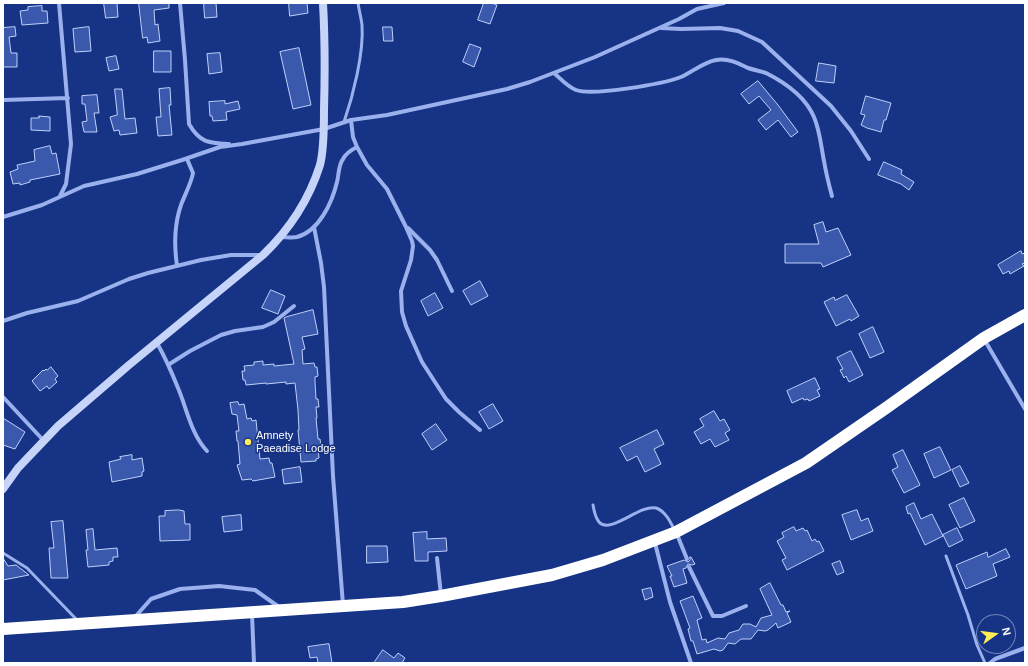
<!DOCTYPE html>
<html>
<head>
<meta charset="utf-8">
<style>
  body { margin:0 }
  #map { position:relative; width:1028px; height:666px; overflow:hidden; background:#163385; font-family:Helvetica,sans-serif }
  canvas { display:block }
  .frame { position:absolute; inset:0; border:4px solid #fff; pointer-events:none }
  .north { position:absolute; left:976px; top:614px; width:40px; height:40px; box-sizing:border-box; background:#163385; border:1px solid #7385b6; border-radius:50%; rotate:76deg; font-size:11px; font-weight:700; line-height:16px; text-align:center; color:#fff }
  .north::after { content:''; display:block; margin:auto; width:14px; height:18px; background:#ffec57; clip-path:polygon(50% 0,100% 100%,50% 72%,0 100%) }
</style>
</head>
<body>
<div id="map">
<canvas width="1028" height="666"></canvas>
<div class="frame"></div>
<div class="north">N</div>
</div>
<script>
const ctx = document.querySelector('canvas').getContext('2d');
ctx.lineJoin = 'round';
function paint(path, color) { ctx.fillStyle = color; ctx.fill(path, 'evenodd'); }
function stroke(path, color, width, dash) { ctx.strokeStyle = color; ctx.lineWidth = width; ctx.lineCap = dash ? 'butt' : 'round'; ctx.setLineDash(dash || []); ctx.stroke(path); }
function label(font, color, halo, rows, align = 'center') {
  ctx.font = font + ' Helvetica,sans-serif'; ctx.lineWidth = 3; ctx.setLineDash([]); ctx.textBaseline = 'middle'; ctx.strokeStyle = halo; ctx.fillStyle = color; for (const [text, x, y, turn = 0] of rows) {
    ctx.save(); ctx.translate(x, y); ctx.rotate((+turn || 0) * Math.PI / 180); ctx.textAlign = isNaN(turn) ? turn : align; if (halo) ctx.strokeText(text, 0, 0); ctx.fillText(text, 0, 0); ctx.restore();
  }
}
const building = new Path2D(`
  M 104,3 L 117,3 L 118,17 L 106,18 Z
  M 139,3 L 169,3 L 169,8 L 154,10 L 155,25 L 158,24 L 160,41 L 148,43 L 147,37 L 143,38 Z
  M 204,3 L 216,3 L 217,17 L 205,18 Z
  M 289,3 L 307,3 L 308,13 L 290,16 Z
  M 484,3 L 492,3 L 497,5 L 490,24 L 478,20 Z
  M 42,6 L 42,11 L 47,11 L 48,23 L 22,25 L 20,11 L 28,10 L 28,7 Z
  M 15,27 L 16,36 L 9,37 L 11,53 L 17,53 L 17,67 L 3,67 L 3,28 Z
  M 89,27 L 91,51 L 75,52 L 73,29 Z
  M 383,27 L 392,27 L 393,41 L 384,41 Z
  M 470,44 L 481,48 L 474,67 L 463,62 Z
  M 299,48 L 311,105 L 293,109 L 280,52 Z
  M 154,51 L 171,51 L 171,72 L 154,72 Z
  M 220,53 L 222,72 L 209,74 L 207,54 Z
  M 116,56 L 119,69 L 109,71 L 106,58 Z
  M 819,63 L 836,66 L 834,83 L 816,81 Z
  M 758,81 L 778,105 L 798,132 L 791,137 L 778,120 L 766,130 L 758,120 L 771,110 L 759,96 L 749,104 L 741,94 Z
  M 170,88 L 171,105 L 169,105 L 172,135 L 158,136 L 156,117 L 161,117 L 159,89 Z
  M 115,89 L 122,89 L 125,119 L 135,118 L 137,133 L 120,135 L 119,130 L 114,131 L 110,117 L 117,115 Z
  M 97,95 L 99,113 L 94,113 L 97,132 L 84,132 L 82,122 L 87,121 L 85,104 L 82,104 L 82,96 Z
  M 866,96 L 891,103 L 886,120 L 884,120 L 881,132 L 867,128 L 861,125 L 865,115 L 861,114 Z
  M 225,101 L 225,104 L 238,101 L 240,109 L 226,112 L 227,120 L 213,121 L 212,116 L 210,116 L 209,102 Z
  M 39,116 L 50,117 L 50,131 L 31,130 L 31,118 L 39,118 Z
  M 50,146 L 52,154 L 56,153 L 60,174 L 30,180 L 30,182 L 20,185 L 20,183 L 13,184 L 10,172 L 18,169 L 17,165 L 35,161 L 34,150 Z
  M 884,162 L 902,170 L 901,174 L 914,182 L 909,190 L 901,184 L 878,175 Z
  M 823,222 L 826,232 L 838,228 L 851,255 L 823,267 L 821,263 L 785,263 L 785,244 L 819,244 L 814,225 Z
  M 1021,251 L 1022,254 L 1025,253 L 1025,263 L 1022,264 L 1024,266 L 1010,274 L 1009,271 L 1003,274 L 998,265 Z
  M 480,281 L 488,296 L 471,305 L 463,291 Z
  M 271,290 L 285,296 L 278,314 L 262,308 Z
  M 435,293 L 443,308 L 428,316 L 421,301 Z
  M 847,295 L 859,316 L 851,321 L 850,319 L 836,326 L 824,302 L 834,297 L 835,300 Z
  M 313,310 L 318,334 L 302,337 L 305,349 L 302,350 L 303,364 L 314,363 L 315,367 L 317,367 L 318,376 L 315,377 L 315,382 L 316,399 L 318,399 L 319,407 L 316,407 L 317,418 L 316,418 L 318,439 L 320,439 L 321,447 L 318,448 L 319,458 L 316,459 L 316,461 L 301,462 L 298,430 L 299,430 L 298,410 L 295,383 L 286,384 L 286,382 L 266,384 L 266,383 L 246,385 L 245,380 L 243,380 L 242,371 L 245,371 L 244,366 L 254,365 L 254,362 L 263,361 L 263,365 L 274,364 L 274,366 L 294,364 L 284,318 L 286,317 Z
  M 873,327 L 884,352 L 870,358 L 859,334 Z
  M 851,351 L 863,375 L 849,382 L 846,376 L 844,378 L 840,370 L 843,369 L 837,358 Z
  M 51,367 L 58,376 L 55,379 L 57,382 L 49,389 L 47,386 L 40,391 L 32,381 L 43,370 L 44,371 L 46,369 L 47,370 Z
  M 815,378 L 820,389 L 817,390 L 820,396 L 809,401 L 808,399 L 804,400 L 803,398 L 792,403 L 787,391 Z
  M 238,402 L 239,405 L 244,404 L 247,419 L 251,418 L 252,421 L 256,420 L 260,459 L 269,458 L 270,463 L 272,463 L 275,477 L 253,481 L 251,479 L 242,480 L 237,465 L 240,464 L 238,441 L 237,441 L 236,431 L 239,431 L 237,415 L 232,414 L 230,403 Z
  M 493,404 L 503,421 L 489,429 L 479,412 Z
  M 714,411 L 720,421 L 724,419 L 730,430 L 725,433 L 729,440 L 715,447 L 710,439 L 701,444 L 694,432 L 704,426 L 700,419 Z
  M 3,418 L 25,432 L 15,449 L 3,445 Z
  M 436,424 L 447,440 L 432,450 L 422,434 Z
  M 657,430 L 664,444 L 654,449 L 661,464 L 645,472 L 637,456 L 627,461 L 620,448 Z
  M 940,447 L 951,470 L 934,478 L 924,454 Z
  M 903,450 L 920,485 L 904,493 L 892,470 L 898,467 L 893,455 Z
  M 132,455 L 132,460 L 142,458 L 144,471 L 142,472 L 142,476 L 112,482 L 109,462 L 121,459 L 120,457 Z
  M 960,466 L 969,483 L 960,487 L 952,470 Z
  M 300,467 L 302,482 L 284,484 L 282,470 Z
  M 964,498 L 975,521 L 960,528 L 949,505 Z
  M 914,503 L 921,519 L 932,514 L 943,536 L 925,545 L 910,513 L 908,514 L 906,507 Z
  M 179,510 L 184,511 L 185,524 L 190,524 L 190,540 L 160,541 L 159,516 L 165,516 L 165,511 Z
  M 857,510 L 861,521 L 868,518 L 873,531 L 851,540 L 842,515 Z
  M 241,515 L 242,530 L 224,532 L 222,517 Z
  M 63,521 L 68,578 L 51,578 L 49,548 L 54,548 L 51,522 Z
  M 794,527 L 796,531 L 803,528 L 805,531 L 807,530 L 812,541 L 815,539 L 817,542 L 819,541 L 824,551 L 787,570 L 782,560 L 786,558 L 777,541 L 784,537 L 782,533 Z
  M 957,528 L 963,540 L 949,547 L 943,535 Z
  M 93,529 L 95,550 L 117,548 L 118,557 L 113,557 L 113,561 L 109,562 L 109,565 L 88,567 L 86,550 L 88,550 L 86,530 Z
  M 427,532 L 427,539 L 446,538 L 447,551 L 428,552 L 428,561 L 415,561 L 413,533 Z
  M 367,546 L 387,546 L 388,562 L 367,563 Z
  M 1006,549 L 1010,557 L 993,564 L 997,576 L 966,589 L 956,565 L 987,552 L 988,557 Z
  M 690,557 L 691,557 L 695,564 L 692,565 L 688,564 L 686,568 L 683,569 L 687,583 L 674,587 L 670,576 L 672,576 L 667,566 L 684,560 L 688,562 L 690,560 Z
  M 3,558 L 8,566 L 16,565 L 29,575 L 3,580 Z
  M 840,561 L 844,572 L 837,575 L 832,564 Z
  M 770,583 L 781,605 L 783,605 L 786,612 L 790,611 L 787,613 L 791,622 L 778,628 L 776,623 L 768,630 L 765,631 L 758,630 L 751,639 L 741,639 L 735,644 L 728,643 L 723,650 L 720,651 L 714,649 L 697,654 L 693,641 L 691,641 L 688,629 L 690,628 L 680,601 L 693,596 L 702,618 L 697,620 L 702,640 L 706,639 L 707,643 L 718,638 L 725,639 L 729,633 L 739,630 L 743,624 L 750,624 L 756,627 L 761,618 L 772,615 L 760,589 Z
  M 651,588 L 653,597 L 645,600 L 642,590 Z
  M 329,644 L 332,663 L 318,663 L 317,657 L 310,658 L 308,647 Z
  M 383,650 L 394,658 L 398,653 L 405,658 L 402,663 L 374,663 Z`);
paint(building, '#3a58ac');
stroke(building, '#c0d0fa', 1);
stroke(new Path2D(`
  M 344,122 C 353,96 364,53 362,25 C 361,17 359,10 358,3
  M 593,505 C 594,511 595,517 599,522 C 610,535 640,504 656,508 C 665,511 670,521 674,529
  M 3,553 L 27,568 L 77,620
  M 946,556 L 968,615 L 977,645 L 985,663`), '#9bb1ed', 3);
stroke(new Path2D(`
  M 59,3 L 71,144 L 66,184 L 60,196
  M 180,3 L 185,60 L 189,124 C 200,143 209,143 229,144
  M 661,28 L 681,29 L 720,28 L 738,31 L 762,42 L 831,106 L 851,131 L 869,159
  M 555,74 C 561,79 568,87 576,90 C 593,96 663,84 681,77 C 692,72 704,62 716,60 C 728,58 738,63 748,68 C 754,70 760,71 766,73 C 786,83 805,96 814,117 C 820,131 821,146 824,161 C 826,173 829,185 832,196
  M 3,100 L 68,98
  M 351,120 L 353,137 L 357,147 L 367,165 L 387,189 L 406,227 L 412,241 L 413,246 L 411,260 L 401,291 L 402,312 L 406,326 L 422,362 L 446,399 L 459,412 L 480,430
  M 3,217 L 42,205 L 84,186 L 137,174 L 182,160 L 220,147 L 242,144 L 324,129 L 351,120 L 387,115 L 507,89 L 530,82 L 595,57 L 679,19 L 697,9 L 724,3
  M 314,227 L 321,263 L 324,287 L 333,476 L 343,605
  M 408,228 L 430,250 L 437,260 L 452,291
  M 281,237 C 286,237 292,238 297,237 C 319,231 332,203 337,182 C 339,175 338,166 343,159 C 346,153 351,150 357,147
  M 177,266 C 174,245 174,225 181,205 C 185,194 191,184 193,173 L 187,159
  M 3,321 L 27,313 L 78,301 L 129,279 L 148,273 L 201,260 L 231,255 L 262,255
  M 984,339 L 1025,409
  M 157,343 C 165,357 172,373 178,388 C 187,409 191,434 207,451
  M 168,365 L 190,351 L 221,335 L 235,331 L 263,327 L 274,322 L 294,306
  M 3,397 L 44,441
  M 676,532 L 687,559
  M 655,543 L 670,602 L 691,663
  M 437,558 L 441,595
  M 689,567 L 713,616 L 722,616 L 746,606
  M 252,614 L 254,663
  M 135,617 L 151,599 L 180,589 L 219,586 L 255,590 L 279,607
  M 990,663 L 995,659 L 1025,648`), '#9bb1ed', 4);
stroke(new Path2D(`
  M 3,489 L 18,468 L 58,426 L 129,365 L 263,255 C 289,230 309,200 320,165 C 324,150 324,126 324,110 C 325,74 325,39 323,3`), '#c7d4f9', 8);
stroke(new Path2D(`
  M 3,629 L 403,602 L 441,596 L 552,575 L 603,560 L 676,532 L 806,463 L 886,408 L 984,338 L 1025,315`), '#fff', 12);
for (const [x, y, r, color] of [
  [248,442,4,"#ffec57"]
]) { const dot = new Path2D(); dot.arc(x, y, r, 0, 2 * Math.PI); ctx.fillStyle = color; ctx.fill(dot); stroke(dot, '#163385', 1.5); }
label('11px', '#fff', '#163385', [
  ["Amnety",256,436],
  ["Paeadise Lodge",256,449]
], 'left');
</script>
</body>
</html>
